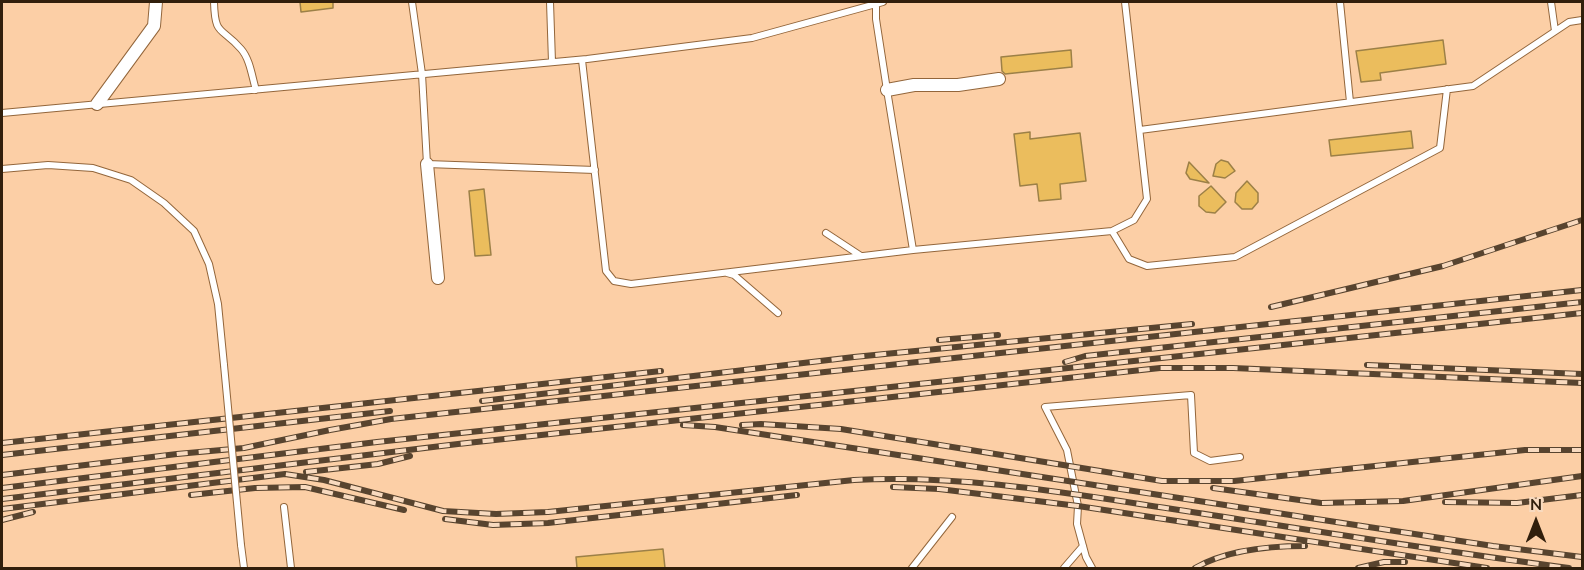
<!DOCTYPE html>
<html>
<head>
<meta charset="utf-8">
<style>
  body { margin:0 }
  #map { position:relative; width:1584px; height:570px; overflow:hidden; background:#f8dabf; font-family:Mulish,sans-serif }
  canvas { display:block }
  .frame { position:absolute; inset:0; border:3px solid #311f0c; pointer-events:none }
  .north { position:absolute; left:1506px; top:492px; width:60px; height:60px; -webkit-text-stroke:4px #f8dabf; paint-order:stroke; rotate:0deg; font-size:16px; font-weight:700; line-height:24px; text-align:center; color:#311f0c }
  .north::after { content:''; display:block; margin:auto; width:21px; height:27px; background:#311f0c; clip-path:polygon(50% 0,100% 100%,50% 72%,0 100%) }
</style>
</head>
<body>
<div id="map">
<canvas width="1584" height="570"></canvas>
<div class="frame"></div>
<div class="north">N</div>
</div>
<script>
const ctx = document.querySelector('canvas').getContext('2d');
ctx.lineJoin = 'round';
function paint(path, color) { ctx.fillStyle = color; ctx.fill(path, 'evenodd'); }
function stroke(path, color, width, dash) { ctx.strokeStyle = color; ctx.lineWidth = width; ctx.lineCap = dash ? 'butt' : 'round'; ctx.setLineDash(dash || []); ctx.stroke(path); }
paint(new Path2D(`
  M 2,2 L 1582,2 L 1582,568 L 2,568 Z`), '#fccfa6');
const building = new Path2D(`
  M 300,2 L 333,2 L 333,8 L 301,12 Z
  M 1443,40 L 1446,64 L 1380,73 L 1381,80 L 1361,82 L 1356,51 Z
  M 1071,50 L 1072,67 L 1005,74 L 1002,71 L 1001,57 Z
  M 1411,131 L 1413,148 L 1331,156 L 1329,140 Z
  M 1030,132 L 1030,139 L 1080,133 L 1086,181 L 1060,184 L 1061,199 L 1039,201 L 1037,184 L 1020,186 L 1014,134 Z
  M 1221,160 L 1228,162 L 1235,171 L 1225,178 L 1213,176 L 1216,164 Z
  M 1189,162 L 1209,183 L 1190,179 L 1186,173 Z
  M 1247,181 L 1258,193 L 1258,202 L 1252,209 L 1242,209 L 1235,202 L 1236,193 Z
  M 1211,186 L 1226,202 L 1215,213 L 1206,212 L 1199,206 L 1199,196 Z
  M 484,189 L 491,255 L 475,256 L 469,191 Z
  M 663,549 L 665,568 L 577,568 L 576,557 Z`);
paint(building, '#ebbd5d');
stroke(building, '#9c8047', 1.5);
const lane = new Path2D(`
  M 214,2 C 215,37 221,26 241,49 C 250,59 252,77 256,90
  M 412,2 L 422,74 L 427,164 L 595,170
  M 550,2 L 552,62
  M 1340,2 L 1350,102
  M 1551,2 L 1555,31
  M 876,4 L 876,19 L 887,90 L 913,250
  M 582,60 L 606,271 L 614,281 L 631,284 L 913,250 L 1112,231 L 1134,220 L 1147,199 L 1125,2
  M 2,113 L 587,59 L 752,38 L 883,2
  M 1140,130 L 1473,86 L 1569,22 L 1582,20
  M 2,169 L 48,165 L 93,168 L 131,180 L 164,203 L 194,231 L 209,264 L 218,304 L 224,365
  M 1112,231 L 1129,259 L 1147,266 L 1235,257 L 1440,148 L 1447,89
  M 826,233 L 861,256
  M 727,273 L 734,275 L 778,313
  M 284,507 L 291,568
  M 241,545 L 244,568
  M 912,568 L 952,517
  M 1064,568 L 1083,546
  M 1092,568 L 1086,557 L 1077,524 L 1078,506 L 1067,450 L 1045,407 L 1191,395 L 1194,453 L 1210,461 L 1240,457`);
const street = new Path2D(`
  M 887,90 L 914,85 L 958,85 L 999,79
  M 97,104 L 154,26 L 156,2
  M 427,164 L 438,278`);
stroke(lane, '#93663b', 8);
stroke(street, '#93663b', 14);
stroke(lane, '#fff', 6);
stroke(street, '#fff', 12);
const rail = new Path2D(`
  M 1271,307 L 1443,266 L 1582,220
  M 939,340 L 998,335
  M 1065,362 L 1085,356 L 1582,302
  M 1367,365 L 1582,374
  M 482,401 L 854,357 L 1192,324
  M 683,425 L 715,427 L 1493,546 L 1582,557
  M 742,425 L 761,424 L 841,429 L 1162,481 L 1234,481 L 1525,450 L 1582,450
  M 2,443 L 661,371
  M 2,455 L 390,411
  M 306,472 L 378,464 L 410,456
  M 2,475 L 177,454 L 244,448 L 330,430 L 391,419 L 1582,290
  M 893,487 L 939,489 L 1078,506 L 1487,568
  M 2,488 L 377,442 L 1582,313
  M 1213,488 L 1321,503 L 1403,501 L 1582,476
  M 191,495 L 255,488 L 305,487 L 404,510
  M 2,499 L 458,444 L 1160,368 L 1233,368 L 1582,383
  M 1445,502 L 1517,503 L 1582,495
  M 2,509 L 285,474 L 324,480 L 443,511 L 496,514 L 548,512 L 854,480 C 961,474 1073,494 1179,510 C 1309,530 1439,551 1569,568
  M 445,519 L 493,525 L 548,523 L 797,495
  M 2,520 L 33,512
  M 1195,568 C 1226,550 1270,546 1305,546
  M 1358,568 L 1384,562 L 1405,562`);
stroke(rail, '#58442f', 6);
stroke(rail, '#f8dabf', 4, [11]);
const laneBridge = new Path2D(`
  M 224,365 L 241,545`);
stroke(laneBridge, '#93663b', 8, []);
stroke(laneBridge, '#fff', 6);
</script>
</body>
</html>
